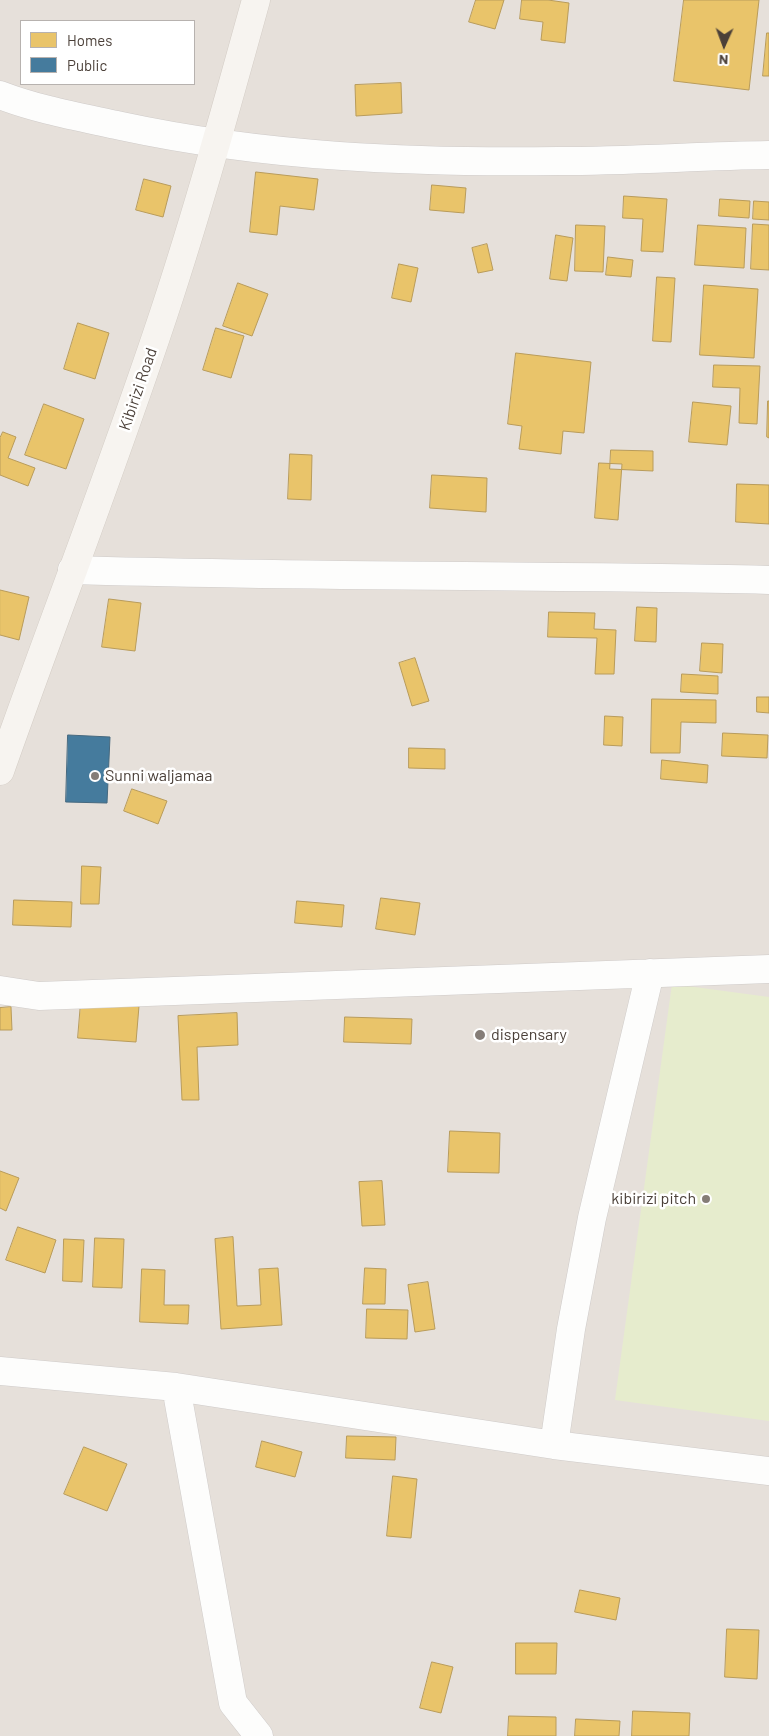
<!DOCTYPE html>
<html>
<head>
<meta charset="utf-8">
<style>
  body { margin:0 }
  #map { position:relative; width:769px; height:1736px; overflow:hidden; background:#f2efed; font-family:Barlow,sans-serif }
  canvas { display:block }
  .legend { position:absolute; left:20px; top:20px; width:175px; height:65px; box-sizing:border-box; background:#fff; border:1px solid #b7b2af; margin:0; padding:6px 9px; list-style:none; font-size:15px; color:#4a3f38 }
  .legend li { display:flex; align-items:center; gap:10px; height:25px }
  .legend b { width:25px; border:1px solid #b7b2af }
  .north { position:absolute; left:699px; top:20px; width:50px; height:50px; -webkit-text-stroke:4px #fff; paint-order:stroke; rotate:182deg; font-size:14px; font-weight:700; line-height:20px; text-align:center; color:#4a3f38 }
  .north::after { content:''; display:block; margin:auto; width:18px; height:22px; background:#4a3f38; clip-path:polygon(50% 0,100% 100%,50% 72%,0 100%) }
</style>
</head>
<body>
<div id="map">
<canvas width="769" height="1736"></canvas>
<ul class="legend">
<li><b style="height:14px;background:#e9c46a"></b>Homes</li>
<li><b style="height:14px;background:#457b9d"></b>Public</li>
</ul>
<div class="north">N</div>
</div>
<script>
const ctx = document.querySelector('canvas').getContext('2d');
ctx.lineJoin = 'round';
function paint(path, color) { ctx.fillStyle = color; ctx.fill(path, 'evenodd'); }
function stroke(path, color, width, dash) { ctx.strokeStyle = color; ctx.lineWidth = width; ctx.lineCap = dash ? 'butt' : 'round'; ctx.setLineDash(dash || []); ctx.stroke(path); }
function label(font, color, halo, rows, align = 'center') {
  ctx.font = font + ' Barlow,sans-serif'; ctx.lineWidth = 5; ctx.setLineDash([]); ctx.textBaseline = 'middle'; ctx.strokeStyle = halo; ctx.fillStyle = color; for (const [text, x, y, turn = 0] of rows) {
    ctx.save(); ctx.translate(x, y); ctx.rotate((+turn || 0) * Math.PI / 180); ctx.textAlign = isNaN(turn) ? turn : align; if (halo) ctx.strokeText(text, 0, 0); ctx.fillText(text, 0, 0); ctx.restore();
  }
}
paint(new Path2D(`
  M 0,0 L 769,0 L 769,1736 L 0,1736 ZM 21,21 L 194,21 L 194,84 L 21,84 Z`), '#e6e0da');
paint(new Path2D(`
  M 672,984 L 769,997 L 769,1421 L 615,1400 Z`), '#e6eccd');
const homes = new Path2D(`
  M 476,0 L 504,0 L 495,29 L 469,22 Z
  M 522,0 L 548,0 L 569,3 L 565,43 L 541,40 L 543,22 L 520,19 Z
  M 684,0 L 759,0 L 749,90 L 674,81 Z
  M 767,33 L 769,33 L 769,76 L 763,76 Z
  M 401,83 L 402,113 L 356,116 L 355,85 Z
  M 256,172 L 318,179 L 314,210 L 280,206 L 277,235 L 250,232 Z
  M 144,179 L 171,186 L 163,217 L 136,210 Z
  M 432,185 L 466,188 L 464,213 L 430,210 Z
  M 624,196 L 667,199 L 663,252 L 641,251 L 643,219 L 623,218 Z
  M 720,199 L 750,201 L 749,218 L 719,216 Z
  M 754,201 L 769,202 L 769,220 L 753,219 Z
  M 753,224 L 769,225 L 769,270 L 751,269 Z
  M 576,225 L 605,226 L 603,272 L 575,271 Z
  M 698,225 L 746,228 L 744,268 L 695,265 Z
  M 556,235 L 573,238 L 567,281 L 550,279 Z
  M 487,244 L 493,270 L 478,273 L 472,248 Z
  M 608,257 L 633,260 L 631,277 L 606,275 Z
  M 399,264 L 418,268 L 411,302 L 392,298 Z
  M 657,277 L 675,278 L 671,342 L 653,341 Z
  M 238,283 L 268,294 L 252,336 L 223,326 Z
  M 704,285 L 758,289 L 754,358 L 700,355 Z
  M 78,323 L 109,333 L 95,379 L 64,369 Z
  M 216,328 L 244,336 L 231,378 L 203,370 Z
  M 516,353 L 591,362 L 584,433 L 563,431 L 561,454 L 519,449 L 522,426 L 508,424 Z
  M 714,365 L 760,366 L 757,424 L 739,423 L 740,388 L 713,387 Z
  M 768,401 L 769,401 L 769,438 L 767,437 Z
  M 693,402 L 731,406 L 727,445 L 689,442 Z
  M 44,404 L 84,419 L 66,469 L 25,455 Z
  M 3,432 L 16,437 L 8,458 L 35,468 L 28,486 L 0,475 L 0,438 Z
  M 611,450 L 653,451 L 653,471 L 610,469 Z
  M 290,454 L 312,455 L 311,500 L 288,499 Z
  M 599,463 L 622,464 L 618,520 L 595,518 Z
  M 432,475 L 487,478 L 486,512 L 430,508 Z
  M 737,484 L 769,485 L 769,524 L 736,522 Z
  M 0,590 L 29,597 L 19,640 L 0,635 Z
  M 109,599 L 141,603 L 135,651 L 102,647 Z
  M 637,607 L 657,608 L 656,642 L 635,641 Z
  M 549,612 L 595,613 L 594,629 L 616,630 L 614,674 L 595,674 L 597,638 L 548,637 Z
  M 702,643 L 723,644 L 722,673 L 700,671 Z
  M 415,658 L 429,701 L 412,706 L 399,663 Z
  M 682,674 L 718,676 L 718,694 L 681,692 Z
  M 757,697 L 769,697 L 769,713 L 757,712 Z
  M 652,699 L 716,700 L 716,723 L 681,722 L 680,753 L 651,753 Z
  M 605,716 L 623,717 L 622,746 L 604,745 Z
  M 723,733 L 768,735 L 767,758 L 722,756 Z
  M 409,748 L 445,749 L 445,769 L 409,768 Z
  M 662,760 L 708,765 L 707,783 L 661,779 Z
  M 132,789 L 167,801 L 158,824 L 124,811 Z
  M 82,866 L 101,867 L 99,904 L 81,904 Z
  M 381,898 L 420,903 L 415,935 L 376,929 Z
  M 14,900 L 72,902 L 71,927 L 13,925 Z
  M 297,901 L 344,905 L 342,927 L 295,923 Z
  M 81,1002 L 139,1006 L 136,1042 L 78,1038 Z
  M 11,1007 L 12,1030 L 0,1030 L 0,1008 Z
  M 237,1013 L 238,1045 L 197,1047 L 199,1100 L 182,1100 L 178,1016 Z
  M 345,1017 L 412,1019 L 411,1044 L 344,1042 Z
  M 450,1131 L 500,1133 L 499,1173 L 448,1172 Z
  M 0,1171 L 19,1178 L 6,1211 L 0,1208 Z
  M 382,1181 L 385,1225 L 362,1226 L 359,1182 Z
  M 18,1227 L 56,1240 L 45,1273 L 6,1260 Z
  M 233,1237 L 237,1306 L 261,1305 L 259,1269 L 278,1268 L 282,1325 L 221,1329 L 215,1239 Z
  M 95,1238 L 124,1239 L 122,1288 L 93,1287 Z
  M 64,1239 L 84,1240 L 82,1282 L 63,1281 Z
  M 365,1268 L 386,1269 L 385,1304 L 363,1304 Z
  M 142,1269 L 165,1270 L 164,1305 L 189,1305 L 188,1324 L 140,1322 Z
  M 428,1282 L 435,1329 L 415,1332 L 408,1285 Z
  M 367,1309 L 408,1310 L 407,1339 L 366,1338 Z
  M 347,1436 L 396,1437 L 395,1460 L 346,1458 Z
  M 262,1441 L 302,1452 L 295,1477 L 256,1467 Z
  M 84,1447 L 127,1464 L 107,1511 L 64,1494 Z
  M 393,1476 L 417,1479 L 411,1538 L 387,1536 Z
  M 580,1590 L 620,1598 L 616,1620 L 575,1612 Z
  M 727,1629 L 759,1630 L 757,1679 L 725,1677 Z
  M 516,1643 L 557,1643 L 556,1674 L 516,1674 Z
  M 432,1662 L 453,1667 L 441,1713 L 420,1708 Z
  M 633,1711 L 690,1713 L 689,1736 L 632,1736 Z
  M 509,1716 L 556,1717 L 556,1736 L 508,1736 Z
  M 576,1719 L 620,1721 L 619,1736 L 575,1736 Z`);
paint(homes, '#e9c46a');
stroke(homes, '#b99c5b', 1);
const public = new Path2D(`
  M 68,735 L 110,737 L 107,803 L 66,802 Z`);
paint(public, '#457b9d');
stroke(public, '#46697f', 1);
const street = new Path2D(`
  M 0,95 C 39,110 80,117 121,126 C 265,157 412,163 559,161 C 629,161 699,156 769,155
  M 72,570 C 304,577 537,575 769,580
  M 0,990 L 39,996 L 769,969
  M 0,1371 L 176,1387 L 554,1445 L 769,1471
  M 176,1387 L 233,1703 L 259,1736
  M 554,1445 L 571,1329 L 592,1218 L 650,973`);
const secondary = new Path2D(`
  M 0,771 C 54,618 113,467 164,313 C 198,210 227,105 256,0`);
stroke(street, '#cfcbc9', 29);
stroke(secondary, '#d3ccc5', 29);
stroke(street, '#fdfdfc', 28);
stroke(secondary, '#f7f4f0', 28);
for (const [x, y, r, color] of [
  [95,776,5,"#857d77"],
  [480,1035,6,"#857d77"],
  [706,1199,5,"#857d77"]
]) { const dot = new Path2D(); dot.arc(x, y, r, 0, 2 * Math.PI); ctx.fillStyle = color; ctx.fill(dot); stroke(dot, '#fff', 2); }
label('16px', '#4a3f38', '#fff', [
  ["Kibirizi Road",138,389,-71]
]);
label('16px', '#4a3f38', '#fff', [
  ["Sunni waljamaa",105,776],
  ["dispensary",491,1035],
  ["kibirizi pitch",696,1199,"right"]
], 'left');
</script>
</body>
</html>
